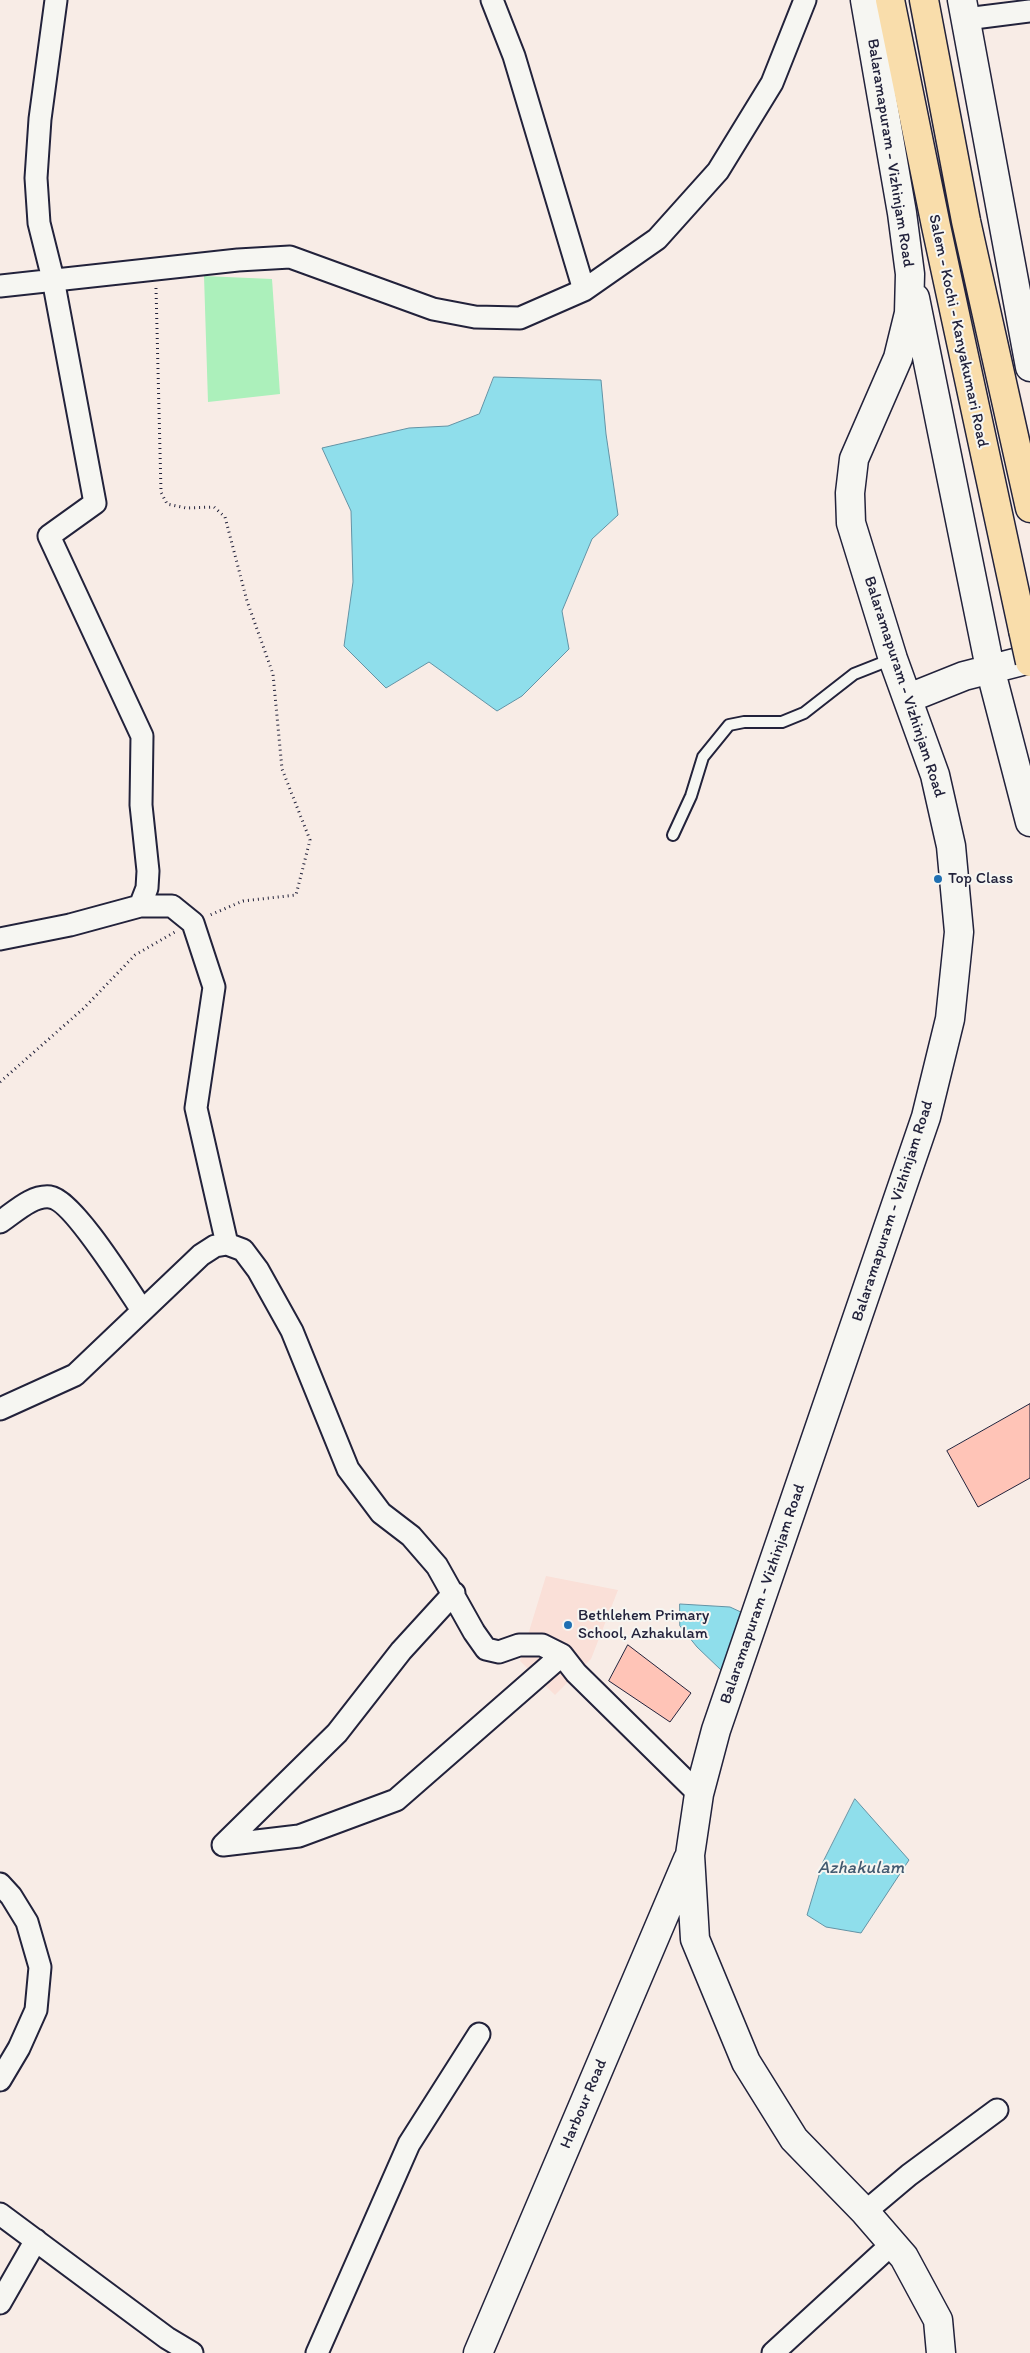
<!DOCTYPE html>
<html>
<head>
<meta charset="utf-8">
<style>
  body { margin:0 }
  canvas { display:block; background:#f8ece6 }
</style>
</head>
<body>
<canvas width="1030" height="2353"></canvas>
<script>
const ctx = document.querySelector('canvas').getContext('2d');
ctx.lineJoin = 'round';
function paint(path, color) { ctx.fillStyle = color; ctx.fill(path, 'evenodd'); }
function stroke(path, color, width, dash) { ctx.strokeStyle = color; ctx.lineWidth = width; ctx.lineCap = dash ? 'butt' : 'round'; ctx.setLineDash(dash || []); ctx.stroke(path); }
function label(font, color, halo, rows, align = 'center') {
  ctx.font = font + ' Itim,sans-serif'; ctx.lineWidth = 4; ctx.setLineDash([]); ctx.textBaseline = 'middle'; ctx.strokeStyle = halo; ctx.fillStyle = color; for (const [text, x, y, turn = 0] of rows) {
    ctx.save(); ctx.translate(x, y); ctx.rotate((+turn || 0) * Math.PI / 180); ctx.textAlign = isNaN(turn) ? turn : align; if (halo) ctx.strokeText(text, 0, 0); ctx.fillText(text, 0, 0); ctx.restore();
  }
}
paint(new Path2D(`
  M 546,1576 L 618,1590 L 591,1659 L 555,1695 L 520,1661 Z`), '#fae0d8');
paint(new Path2D(`
  M 204,276 L 272,279 L 280,394 L 208,402 Z`), '#acf0bb');
const water = new Path2D(`
  M 494,377 L 601,380 L 606,434 L 618,515 L 592,539 L 562,611 L 569,649 L 522,696 L 497,711 L 429,662 L 386,688 L 344,646 L 353,582 L 351,511 L 322,448 L 409,428 L 448,426 L 479,414 Z
  M 680,1604 L 730,1607 L 743,1613 L 721,1670 L 697,1647 L 680,1626 Z
  M 855,1799 L 909,1860 L 861,1933 L 826,1927 L 807,1915 L 823,1862 Z`);
paint(water, '#8fdeeb');
stroke(water, '#6393a5', 1);
const building = new Path2D(`
  M 1030,1404 L 1030,1478 L 978,1507 L 947,1451 Z
  M 628,1645 L 691,1693 L 670,1722 L 609,1681 Z`);
paint(building, '#ffc4b7');
stroke(building, '#22223b', 1);
const lane = new Path2D(`
  M 673,835 L 691,796 L 703,757 L 729,725 L 744,722 L 782,722 L 804,713 L 854,674 L 892,659`);
const street = new Path2D(`
  M 492,0 L 514,56 L 584,290
  M 966,19 L 1030,11
  M 0,286 L 238,260 L 290,257 L 433,309 L 475,317 L 520,318 L 584,290 L 657,239 L 718,171 L 772,83 L 805,0
  M 140,906 L 172,906 L 193,923 L 214,987 L 196,1108 L 227,1244
  M 0,939 L 70,925 L 140,906 L 147,888 L 148,871 L 141,805 L 142,736 L 49,536 L 95,503 L 53,279 L 39,223 L 36,178 L 40,119 L 56,0
  M 0,1222 C 15,1212 32,1195 50,1197 C 73,1200 127,1288 142,1310
  M 0,1409 L 75,1375 L 201,1255 L 215,1246 L 227,1244 L 243,1250 L 258,1270 L 292,1331 L 348,1469 L 381,1513 L 411,1536 L 437,1566 L 474,1632 L 486,1649 L 499,1652 L 519,1645 L 542,1645 L 562,1655 L 576,1673 L 699,1794
  M 454,1593 L 401,1651 L 337,1733 L 223,1845 L 299,1836 L 396,1800 L 562,1655
  M 0,1884 L 11,1896 L 27,1922 L 40,1967 L 36,2010 L 19,2048 L 0,2080
  M 865,2212 L 909,2175 L 997,2110
  M 0,2214 L 167,2338 L 192,2353
  M 0,2303 L 36,2240
  M 317,2353 L 409,2144 L 479,2034
  M 773,2353 L 892,2244`);
const secondary = new Path2D(`
  M 865,0 L 902,213 L 910,274 L 909,313 L 898,358 L 854,459 L 850,493 L 851,523 L 893,659 L 935,775 L 951,846 L 959,932 L 950,1019 L 926,1117 L 716,1730 L 699,1794 L 690,1855 L 695,1939 L 746,2062 L 794,2139 L 865,2212 L 904,2257 L 938,2320 L 941,2353
  M 962,0 L 1030,367
  M 915,298 L 990,668 L 1030,822
  M 909,698 L 964,676 L 1030,659
  M 478,2353 L 688,1859`);
const highway = new Path2D(`
  M 890,0 L 936,226 L 1023,630
  M 924,0 L 966,221 L 1030,508`);
stroke(lane, '#22223b', 14);
stroke(street, '#22223b', 25);
stroke(secondary, '#22223b', 31);
stroke(highway, '#22223b', 31);
stroke(new Path2D(`
  M 156,288 L 161,492 L 167,504 L 186,508 L 214,507 L 225,517 L 247,601 L 273,674 L 282,769 L 310,840 L 296,895 L 243,901 L 210,915
  M 0,1082 L 84,1008 L 135,955 L 175,932`), '#22223b', 3, [1, 4]);
stroke(lane, '#f6f6f2', 10);
stroke(street, '#f6f6f2', 21);
stroke(secondary, '#f6f6f2', 28);
stroke(highway, '#f9ddab', 28);
const highwayBridge = new Path2D(`
  M 1023,630 L 1030,662`);
stroke(highwayBridge, '#22223b', 31, []);
stroke(highwayBridge, '#f9ddab', 28);
for (const [x, y, r, color] of [
  [938,879,5,"#1f6fb2"],
  [568,1625,5,"#1f6fb2"]
]) { const dot = new Path2D(); dot.arc(x, y, r, 0, 2 * Math.PI); ctx.fillStyle = color; ctx.fill(dot); stroke(dot, '#f6f6f2', 2); }
label('16px', '#22223b', '#f6f6f2', [
  ["Balaramapuram - Vizhinjam Road",890,153,81],
  ["Salem - Kochi - Kanyakumari Road",958,331,78],
  ["Balaramapuram - Vizhinjam Road",904,687,72],
  ["Balaramapuram - Vizhinjam Road",893,1211,-72],
  ["Balaramapuram - Vizhinjam Road",763,1594,-71],
  ["Harbour Road",584,2104,-67]
]);
label('16px', '#22223b', '#f6f6f2', [
  ["Top Class",948,879],
  ["Bethlehem Primary",578,1616],
  ["School, Azhakulam",578,1634]
], 'left');
label('italic 18px', '#435a70', '#f6f6f2', [
  ["Azhakulam",861,1868]
]);
</script>
</body>
</html>
